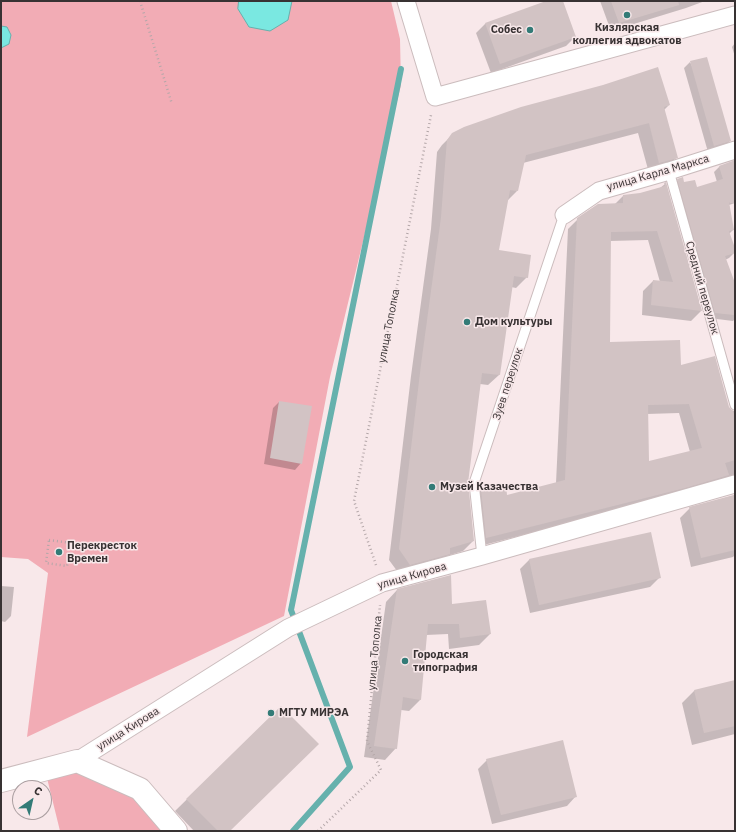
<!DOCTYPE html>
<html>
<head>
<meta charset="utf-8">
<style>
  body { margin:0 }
  #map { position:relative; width:736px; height:832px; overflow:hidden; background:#f8e8ea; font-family:"IBM Plex Sans",sans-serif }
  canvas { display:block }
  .frame { position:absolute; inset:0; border:2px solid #383233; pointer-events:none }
  .north { position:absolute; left:12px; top:780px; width:40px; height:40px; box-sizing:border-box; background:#f8e8ea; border:1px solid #ab9fa1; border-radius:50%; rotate:34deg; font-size:11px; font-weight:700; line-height:16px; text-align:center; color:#383233 }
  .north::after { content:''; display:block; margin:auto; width:14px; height:18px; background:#337b77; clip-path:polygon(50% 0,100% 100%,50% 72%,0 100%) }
</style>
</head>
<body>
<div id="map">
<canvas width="736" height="832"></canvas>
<div class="frame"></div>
<div class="north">С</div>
</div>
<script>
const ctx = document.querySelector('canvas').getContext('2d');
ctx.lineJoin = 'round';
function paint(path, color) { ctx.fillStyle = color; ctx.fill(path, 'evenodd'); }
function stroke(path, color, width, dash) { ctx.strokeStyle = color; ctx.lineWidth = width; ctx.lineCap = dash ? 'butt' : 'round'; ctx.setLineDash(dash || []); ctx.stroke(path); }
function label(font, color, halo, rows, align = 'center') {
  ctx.font = font + ' "IBM Plex Sans",sans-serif'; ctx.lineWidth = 3; ctx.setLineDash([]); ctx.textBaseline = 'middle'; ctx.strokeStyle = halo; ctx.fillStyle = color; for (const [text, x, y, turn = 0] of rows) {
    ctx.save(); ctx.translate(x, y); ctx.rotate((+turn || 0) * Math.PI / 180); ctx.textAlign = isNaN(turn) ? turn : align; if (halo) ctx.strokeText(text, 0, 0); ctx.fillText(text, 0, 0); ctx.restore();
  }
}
paint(new Path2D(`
  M 1,1 L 391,1 L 400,39 L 401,85 L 330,377 L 284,616 L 27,737 L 48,573 L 28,559 L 1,557 Z
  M 79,767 L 136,791 L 177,831 L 60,831 L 46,774 Z`), '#f2acb5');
const water = new Path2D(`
  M 239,1 L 292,1 L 288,20 L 270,31 L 249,27 L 238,9 Z
  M 1,26 L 7,27 L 11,35 L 9,44 L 1,48 Z`);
paint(water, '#7ae8e1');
stroke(water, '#66b1ad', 1);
paint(new Path2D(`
  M 548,1 L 562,1 L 575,37 L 566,46 L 491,73 L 476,33 L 485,24 Z
  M 600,1 L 705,1 L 686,8 L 611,31 Z
  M 735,43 L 735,57 L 732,47 Z
  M 690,62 L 730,141 L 723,147 L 708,152 L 684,68 Z
  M 669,105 L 664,110 L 677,157 L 666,168 L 649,173 L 638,133 L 523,163 L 517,191 L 507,201 L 498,251 L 527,277 L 516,288 L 511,287 L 499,375 L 488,385 L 480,384 L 467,483 L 473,541 L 463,551 L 447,556 L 438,565 L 400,575 L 389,560 L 411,376 L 431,229 L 437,152 L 442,145 L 453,134 Z
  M 735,162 L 735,203 L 729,205 L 733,230 L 729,234 L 735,252 L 729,258 L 725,260 L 735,286 L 735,319 L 733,321 L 709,318 L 672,186 L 678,180 L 696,188 L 717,182 L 714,172 L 720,166 Z
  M 665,184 L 701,311 L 691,321 L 642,315 L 643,291 L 653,281 L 660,282 L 648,240 L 610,241 L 609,343 L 680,366 L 730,410 L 734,411 L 735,409 L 735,492 L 722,484 L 476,547 L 471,500 L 481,490 L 506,497 L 556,483 L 568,229 L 578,219 L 615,204 L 623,196 L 640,194 L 660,188 ZM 679,413 L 690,452 L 648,462 L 647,414 Z
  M 279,402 L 301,463 L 295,470 L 264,464 L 273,408 Z
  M 735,495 L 735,555 L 733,557 L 691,567 L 680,518 L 690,508 Z
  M 650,533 L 660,577 L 650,587 L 530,613 L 520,569 L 529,560 Z
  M 1,586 L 14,587 L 11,616 L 5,622 L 1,621 Z
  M 397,590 L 451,606 L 490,634 L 479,645 L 449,649 L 448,634 L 426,635 L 420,700 L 409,711 L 401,710 L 396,748 L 385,760 L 364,757 L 386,602 Z
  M 735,681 L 735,734 L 692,745 L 682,703 L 694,691 Z
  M 281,707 L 229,831 L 194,831 L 175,811 Z
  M 487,760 L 576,796 L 567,806 L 492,824 L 478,769 Z`), '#0003');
stroke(new Path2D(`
  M 293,831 L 350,767 L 291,610 L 401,69`), '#66b1ad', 6);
paint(new Path2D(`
  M 546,1 L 563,1 L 576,37 L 500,64 L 485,23 Z
  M 611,1 L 678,1 L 679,5 L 619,23 Z
  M 707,57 L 731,141 L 714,146 L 690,61 Z
  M 658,67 L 670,105 L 664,107 L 678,158 L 659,163 L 649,123 L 526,155 L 518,191 L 510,190 L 499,250 L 531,255 L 528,278 L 514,276 L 500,375 L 482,373 L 468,483 L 468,492 L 469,491 L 474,541 L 450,548 L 450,554 L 410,565 L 399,549 L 421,365 L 441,218 L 447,140 L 452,133 L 464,127 L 521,107 L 603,85 Z
  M 735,160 L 735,203 L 730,203 L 729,202 L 734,230 L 729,231 L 735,248 L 735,253 L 725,256 L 735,283 L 735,315 L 715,313 L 677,179 L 683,177 L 684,182 L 695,180 L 697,187 L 723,179 L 719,166 Z
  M 666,182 L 702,311 L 651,305 L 653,280 L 673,282 L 657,231 L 611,232 L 610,342 L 680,340 L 681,365 L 715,356 L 729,407 L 733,411 L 735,418 L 735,460 L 725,463 L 729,475 L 685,488 L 486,538 L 481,489 L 506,485 L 507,495 L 565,480 L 577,218 L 598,204 L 623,203 L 623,195 L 640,193 L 665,186 L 664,183 ZM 689,404 L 702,448 L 649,461 L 648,405 Z
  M 279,401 L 312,406 L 302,464 L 270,458 Z
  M 734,495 L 735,550 L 701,558 L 689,507 Z
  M 651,532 L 661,578 L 539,605 L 529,559 Z
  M 451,575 L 452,604 L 486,600 L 491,634 L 460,638 L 459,624 L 428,624 L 421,700 L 403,697 L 397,749 L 374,746 L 397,589 Z
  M 735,680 L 735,726 L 704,733 L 694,690 Z
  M 281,706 L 319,744 L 230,831 L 218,831 L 186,799 Z
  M 563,740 L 577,797 L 501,815 L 486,759 Z`), '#d2c3c4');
const lane = new Path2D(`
  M 669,171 L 735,405
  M 482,556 L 474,483 L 564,215`);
const street = new Path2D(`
  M 406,1 L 435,97 L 735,15
  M 564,215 L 599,191 L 669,171 L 735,150
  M 77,761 L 288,628 L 382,583 L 482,556 L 735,484`);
const secondary = new Path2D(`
  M 1,781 L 77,761 L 140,789 L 176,831`);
stroke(lane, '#cbbcbd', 11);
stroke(street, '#cbbcbd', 19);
stroke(secondary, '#cbbcbd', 24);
stroke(new Path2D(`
  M 140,1 L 172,104
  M 49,540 L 71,543 L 67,566 L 46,563 Z
  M 376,565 L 354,501 L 431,115
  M 318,831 L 381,770 L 367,741 L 380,605`), '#b4a7a9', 2.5, [1, 3]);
stroke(lane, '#fff', 9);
stroke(street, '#fff', 17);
stroke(secondary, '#fff', 22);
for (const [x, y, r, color] of [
  [627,15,4,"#337b77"],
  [530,30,4,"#337b77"],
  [467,322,4,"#337b77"],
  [432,487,4,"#337b77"],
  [59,552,4,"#337b77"],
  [405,661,4,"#337b77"],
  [271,713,4,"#337b77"]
]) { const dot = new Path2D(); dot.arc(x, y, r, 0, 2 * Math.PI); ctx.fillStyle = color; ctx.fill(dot); stroke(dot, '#f8e8ea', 1.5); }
label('bold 11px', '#383233', '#f8e8ea', [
  ["Кизлярская",627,28,"center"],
  ["коллегия адвокатов",627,41,"center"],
  ["Собес",522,30,"right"],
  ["Дом культуры",475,322],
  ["Музей Казачества",440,487],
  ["Перекресток",67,546],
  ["Времен",67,559],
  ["Городская",413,655],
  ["типография",413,668],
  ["МГТУ МИРЭА",279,713]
], 'left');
label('11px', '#383233', '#f8e8ea', [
  ["улица Карла Маркса",658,173,-16],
  ["Средний переулок",702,288,74],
  ["улица Тополка",389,326,-79],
  ["Зуев переулок",508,384,-72],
  ["улица Кирова",412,576,-16],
  ["улица Тополка",375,653,-85],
  ["улица Кирова",128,729,-32]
]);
</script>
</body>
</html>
